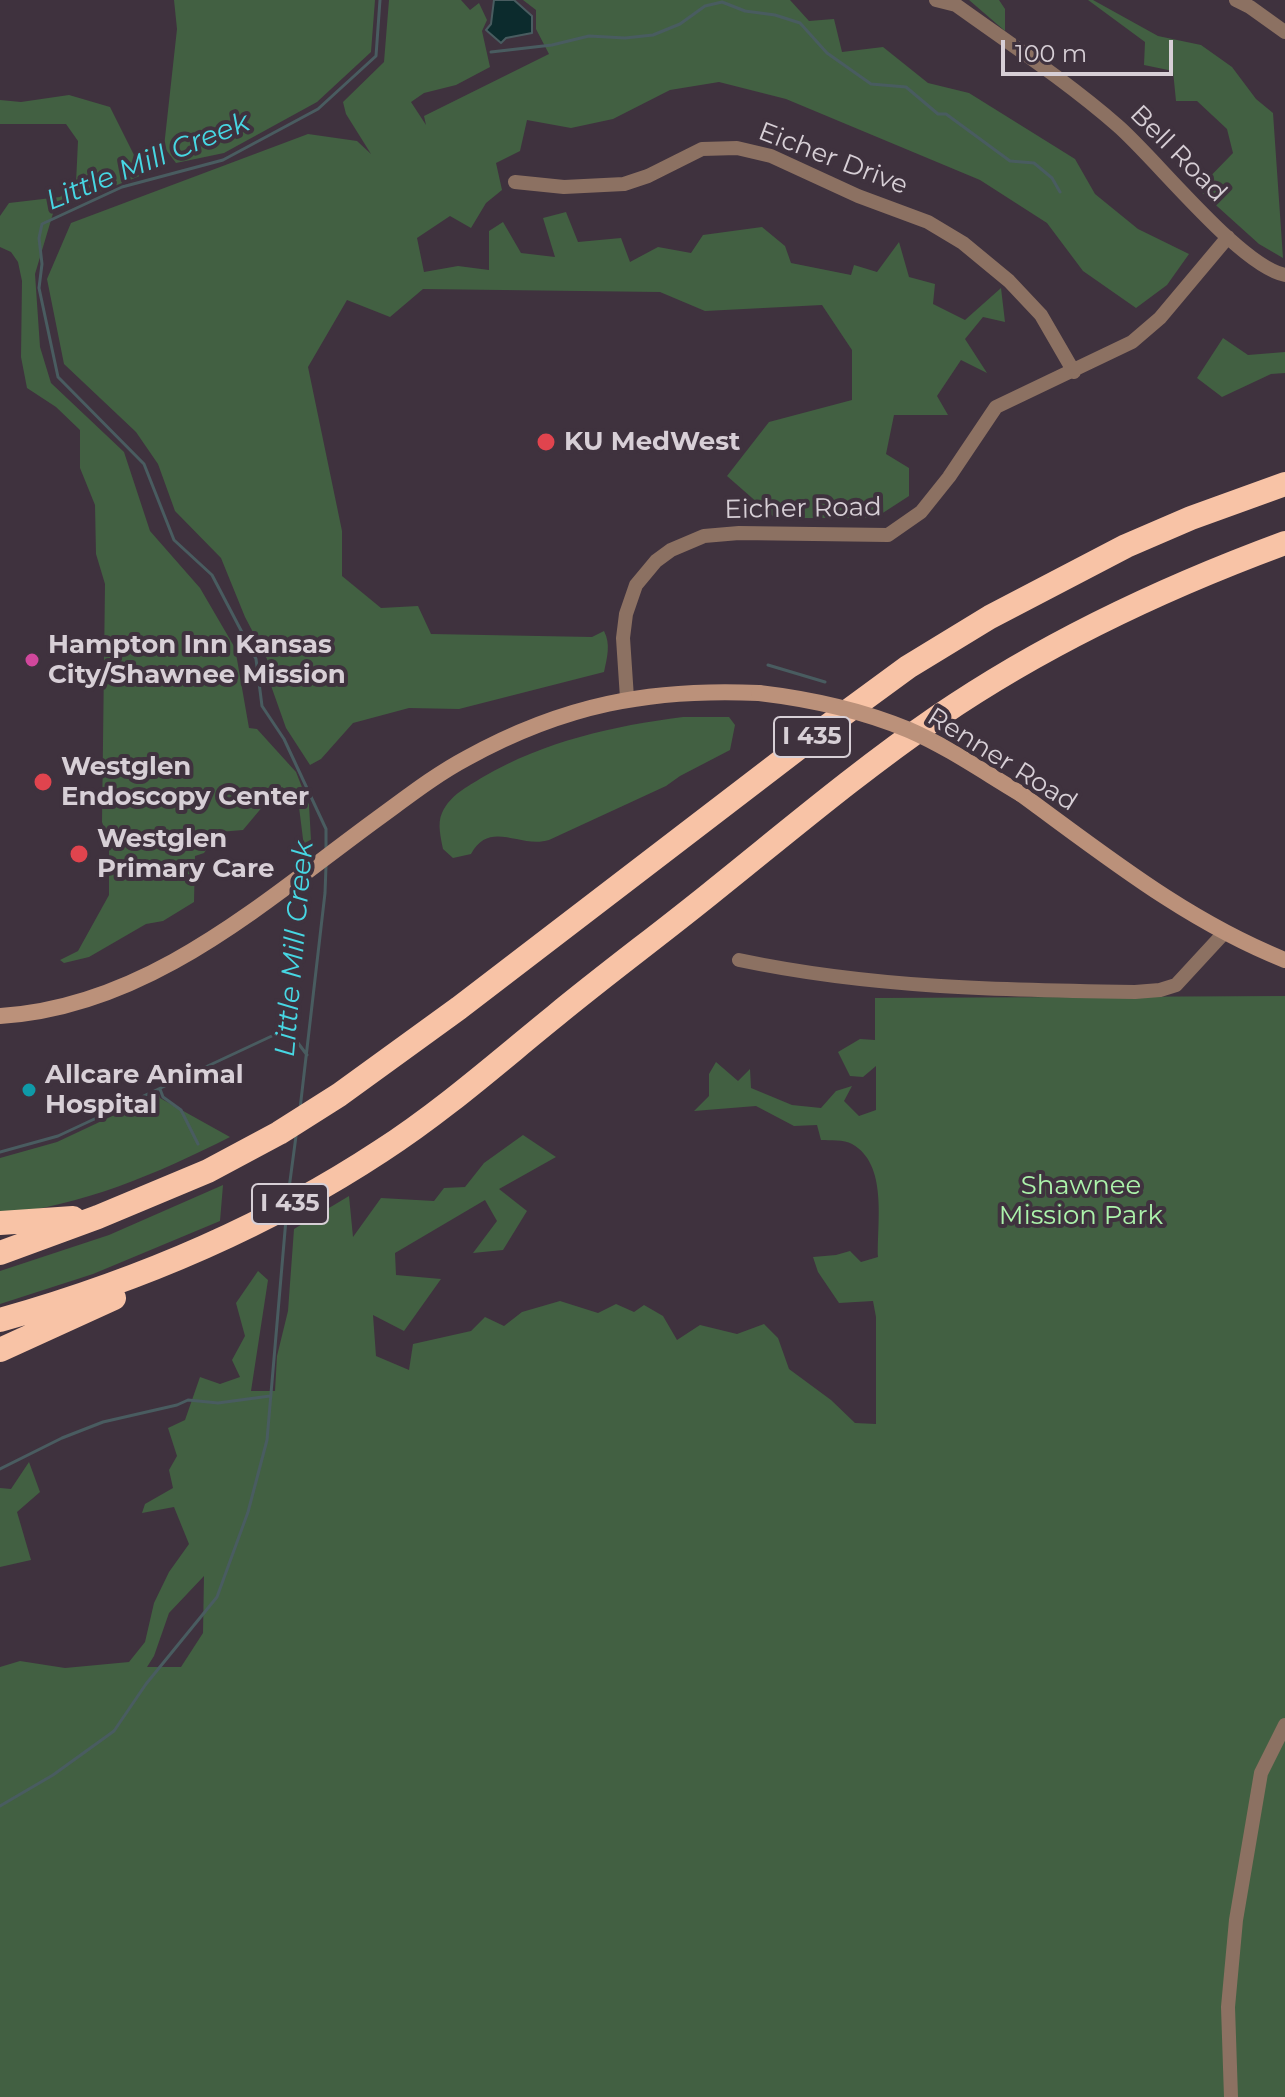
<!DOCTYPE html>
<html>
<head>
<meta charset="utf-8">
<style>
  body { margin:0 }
  #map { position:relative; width:1285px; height:2097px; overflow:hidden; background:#3f323e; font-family:Montserrat,sans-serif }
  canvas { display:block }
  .scale { position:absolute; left:1001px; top:40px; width:172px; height:36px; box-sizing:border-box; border:4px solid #d7cfd6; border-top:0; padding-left:10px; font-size:24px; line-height:28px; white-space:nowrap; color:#d7cfd6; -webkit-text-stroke:6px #3f323e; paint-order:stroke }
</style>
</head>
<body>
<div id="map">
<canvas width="1285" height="2097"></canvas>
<div class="scale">100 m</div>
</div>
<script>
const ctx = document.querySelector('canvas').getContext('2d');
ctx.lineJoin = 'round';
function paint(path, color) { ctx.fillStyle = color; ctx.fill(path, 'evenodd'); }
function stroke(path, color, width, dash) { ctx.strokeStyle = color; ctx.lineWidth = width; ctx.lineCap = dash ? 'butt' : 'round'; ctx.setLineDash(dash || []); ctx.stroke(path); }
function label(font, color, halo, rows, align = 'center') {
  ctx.font = font + ' Montserrat,sans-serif'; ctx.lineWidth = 8; ctx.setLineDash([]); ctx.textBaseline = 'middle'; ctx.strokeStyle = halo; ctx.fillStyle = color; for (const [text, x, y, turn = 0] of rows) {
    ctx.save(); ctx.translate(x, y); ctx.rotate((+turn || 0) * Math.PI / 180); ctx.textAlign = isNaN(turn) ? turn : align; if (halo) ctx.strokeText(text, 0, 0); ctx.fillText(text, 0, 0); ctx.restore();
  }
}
paint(new Path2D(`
  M 174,0 L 375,0 L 371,52 L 317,102 L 224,153 L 176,163 L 164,147 L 177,29 Z
  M 389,0 L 461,0 L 470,10 L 479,3 L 487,20 L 482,31 L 490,67 L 456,85 L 424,93 L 411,102 L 426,125 L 424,116 L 549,54 L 536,29 L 536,10 L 523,0 L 790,0 L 809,21 L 834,19 L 842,52 L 883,47 L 928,83 L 969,93 L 1075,159 L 1095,194 L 1138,229 L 1189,254 L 1167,285 L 1136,308 L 1083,271 L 1047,223 L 980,180 L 786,99 L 719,82 L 670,90 L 613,119 L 571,128 L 527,120 L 520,151 L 496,163 L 502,190 L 486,203 L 471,228 L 450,216 L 417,238 L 424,272 L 458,266 L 489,270 L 489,231 L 503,222 L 521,253 L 555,257 L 543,218 L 566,212 L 578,242 L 621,238 L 630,262 L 658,247 L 691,253 L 703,235 L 762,227 L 785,246 L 791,263 L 851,275 L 854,265 L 877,272 L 899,242 L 909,277 L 935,284 L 933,304 L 965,320 L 1001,288 L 1005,322 L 983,317 L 965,339 L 987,373 L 961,360 L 937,396 L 948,415 L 894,415 L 886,454 L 909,468 L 909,496 L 875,518 L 775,518 L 727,476 L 769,422 L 852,400 L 852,350 L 822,305 L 705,311 L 660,292 L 423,289 L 390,317 L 347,300 L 308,367 L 342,531 L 342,576 L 381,608 L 418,606 L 431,634 L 592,637 L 604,631 C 611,644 607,658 604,672 L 459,709 L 409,708 L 353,723 L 321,759 L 310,765 L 286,728 L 269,680 L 267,659 L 245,617 L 221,558 L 175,511 L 158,464 L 136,432 L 64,364 L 47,279 L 71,223 L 308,134 L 357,141 L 371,154 L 346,114 L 343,102 L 384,62 Z
  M 969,0 L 999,0 L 1005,9 L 1005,31 Z
  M 1088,0 L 1093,0 L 1158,36 L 1201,45 L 1232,67 L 1256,99 L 1273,113 L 1283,258 L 1259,244 L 1198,189 L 1233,153 L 1227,129 L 1197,101 L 1176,101 L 1173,71 L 1144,65 L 1145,42 Z
  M 69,95 L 110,107 L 135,157 L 149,148 L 165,166 L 54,210 L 35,274 L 40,347 L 51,383 L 124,452 L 150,531 L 200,588 L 235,648 L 249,728 L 257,729 L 296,772 L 309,805 L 311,840 L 304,847 L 298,799 L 279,798 L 279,787 L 243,830 L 219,832 L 204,853 L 195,856 L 194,902 L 163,921 L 146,924 L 89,957 L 64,963 L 60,960 L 78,951 L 109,895 L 109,842 L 102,822 L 105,584 L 96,554 L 95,505 L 80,468 L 80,430 L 56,407 L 27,388 L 21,357 L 22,281 L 18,262 L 11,252 L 0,247 L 0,216 L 9,203 L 60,197 L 76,183 L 78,141 L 66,124 L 0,124 L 0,100 L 21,102 Z
  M 1223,338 L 1248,355 L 1285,352 L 1285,373 L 1271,374 L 1222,397 L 1197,378 Z
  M 683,717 L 729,717 L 735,725 L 730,750 L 680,776 L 666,786 L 549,840 C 520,849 490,819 471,854 L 453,858 L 443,849 C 441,839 437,823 442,813 C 450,795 467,787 483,777 C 545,741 613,726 683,717 Z
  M 1285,996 L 1285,2097 L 0,2097 L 0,1667 L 20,1661 L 65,1668 L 129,1662 L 145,1642 L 154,1603 L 169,1572 L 189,1544 L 174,1507 L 142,1513 L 145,1504 L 173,1488 L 169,1470 L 177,1456 L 168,1428 L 185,1420 L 200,1377 L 220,1384 L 240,1377 L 232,1360 L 245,1336 L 236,1303 L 258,1271 L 268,1280 L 251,1391 L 275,1391 L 277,1356 L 288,1311 L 294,1229 L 349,1196 L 353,1237 L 381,1198 L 434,1201 L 444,1188 L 465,1187 L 484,1163 L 523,1135 L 556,1157 L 499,1189 L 527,1211 L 503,1250 L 473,1253 L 497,1221 L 485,1200 L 395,1253 L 396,1275 L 441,1279 L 404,1331 L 373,1315 L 376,1356 L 409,1370 L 413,1344 L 471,1331 L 485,1317 L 504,1326 L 522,1312 L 560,1301 L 598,1313 L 616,1304 L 634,1312 L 644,1305 L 663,1316 L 677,1340 L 700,1325 L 737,1334 L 764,1324 L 778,1338 L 789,1369 L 831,1400 L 855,1423 L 876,1424 L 876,1317 L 873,1301 L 839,1303 L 818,1272 L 813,1257 L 836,1255 L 850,1251 L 861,1262 L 878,1257 C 877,1222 888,1164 852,1144 C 844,1139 830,1141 821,1140 L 817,1125 L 794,1126 L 756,1106 L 694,1111 L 709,1096 L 709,1074 L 716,1062 L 738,1081 L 750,1069 L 751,1088 L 792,1105 L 821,1108 L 836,1091 L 852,1086 L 844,1101 L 859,1116 L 876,1110 L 876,1066 L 863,1077 L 850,1076 L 838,1052 L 860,1039 L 875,1040 L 875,998 ZM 204,1576 L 203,1633 L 181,1667 L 147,1667 L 154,1656 L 169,1613 Z
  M 159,1094 L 160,1098 L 230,1137 C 159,1173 80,1207 0,1214 L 0,1158 L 57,1142 Z
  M 223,1185 L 220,1221 L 93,1274 L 0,1304 L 0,1271 L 109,1235 Z
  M 29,1462 L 40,1492 L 17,1512 L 31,1560 L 0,1567 L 0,1488 L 11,1489 Z`), '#426042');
const water = new Path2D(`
  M 494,0 L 514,0 L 532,16 L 532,33 L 506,38 L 501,43 L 486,30 L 491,24 Z`);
paint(water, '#0c2b2d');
stroke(water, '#495c60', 2);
stroke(new Path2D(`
  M 491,52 L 552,45 L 589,36 L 625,38 L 653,35 L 680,24 L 705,6 L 722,2 L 745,11 L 775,15 L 800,23 L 827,53 L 871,84 L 906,87 L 938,114 L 946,114 L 1010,161 L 1034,163 L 1052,178 L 1060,192
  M 768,665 L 825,682
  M 326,850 L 326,829 L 284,739 L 262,706 L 256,659 L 212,575 L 174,540 L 144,464 L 58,377 L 39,288 L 42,264 L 39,238 L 42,224 L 122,187 L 223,160 L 318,109 L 376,56 L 380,0
  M 160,1089 L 163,1097 L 181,1110 L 198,1144
  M 300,1109 L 325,893 L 326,866
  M 0,1152 L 58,1136 L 274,1035 L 295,1039 L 307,1055
  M 288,1196 L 296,1136
  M 0,1469 L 62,1438 L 103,1422 L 177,1405 L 188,1400 L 218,1403 L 270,1396
  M 0,1806 L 53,1775 L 114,1731 L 146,1684 L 217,1597 L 248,1512 L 267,1440 L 286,1219`), '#495c60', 3);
stroke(new Path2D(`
  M 936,0 L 956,5 C 1009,43 1069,83 1118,126 C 1156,159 1240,266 1285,275
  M 1236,0 L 1250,7 L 1285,32
  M 515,182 L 564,187 L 624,184 L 648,176 L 702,149 L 737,148 L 771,156 L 858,196 L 928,222 L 963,243 L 1009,281 L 1041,315 L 1074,372
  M 627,698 L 623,638 L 626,614 L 636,585 L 656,561 L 671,550 L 704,536 L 739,533 L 888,535 L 921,512 L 949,477 L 996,407 L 1132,342 L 1160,318 L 1228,237
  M 739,960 C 872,988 1000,990 1135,992 L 1160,990 L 1176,985 L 1224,933
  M 1231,2097 L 1228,2007 L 1236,1920 L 1261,1773 L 1285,1725`), '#8c7162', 14);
stroke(new Path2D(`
  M 1021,794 C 1106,856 1187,921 1285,960
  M 0,1016 C 148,1007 262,903 377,819 C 406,798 435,775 467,758 C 563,705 650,688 759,693`), '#bb917a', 16);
stroke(new Path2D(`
  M 0,1223 L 73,1218
  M 0,1253 L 98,1217 L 208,1171 L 279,1133 L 339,1095 L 459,1008 L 822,730 L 908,667 L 990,617 L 1126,546 L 1191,518 L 1285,484
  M 0,1320 C 135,1282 264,1228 381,1151 C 443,1111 498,1062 555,1016 C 606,974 659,935 711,893 C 786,833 859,771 939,716 C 1046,643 1163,588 1285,543
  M 0,1350 L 114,1298`), '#f8c3a6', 24);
stroke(new Path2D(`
  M 759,693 C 810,699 861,710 909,730 C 948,747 984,772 1021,794`), '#bb917a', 16);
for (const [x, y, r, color] of [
  [546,442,10,"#e0444e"],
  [32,660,8,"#d1479c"],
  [43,782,10,"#e0444e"],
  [79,854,10,"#e0444e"],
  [29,1090,8,"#0f9aa8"]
]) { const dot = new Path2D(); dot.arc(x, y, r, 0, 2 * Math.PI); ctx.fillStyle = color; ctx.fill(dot); stroke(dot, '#3f323e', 3); }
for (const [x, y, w] of [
  [812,737,76],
  [290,1204,76]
]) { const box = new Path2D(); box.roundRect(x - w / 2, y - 20, w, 40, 6); ctx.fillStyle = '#3f323e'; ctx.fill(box); stroke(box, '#d7cfd6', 2); }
label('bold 24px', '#d7cfd6', null, [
  ["I 435",812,737],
  ["I 435",290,1204]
]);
label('26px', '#d7cfd6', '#3f323e', [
  ["Bell Road",1178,154,45],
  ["Eicher Drive",833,159,21],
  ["Eicher Road",803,509,-1],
  ["Renner Road",1002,760,32]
]);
label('bold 26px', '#d7cfd6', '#3f323e', [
  ["KU MedWest",564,442],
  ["Hampton Inn Kansas",48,645],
  ["City/Shawnee Mission",48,675],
  ["Westglen",61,767],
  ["Endoscopy Center",61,797],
  ["Westglen",97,839],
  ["Primary Care",97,869],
  ["Allcare Animal",45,1075],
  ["Hospital",45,1105]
], 'left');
label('26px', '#acf3ab', '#3f323e', [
  ["Shawnee",1081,1186],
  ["Mission Park",1081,1216]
]);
label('italic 28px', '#47d7e3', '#3f323e', [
  ["Little Mill Creek",148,162,-22],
  ["Little Mill Creek",295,949,-85]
]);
</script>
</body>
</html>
